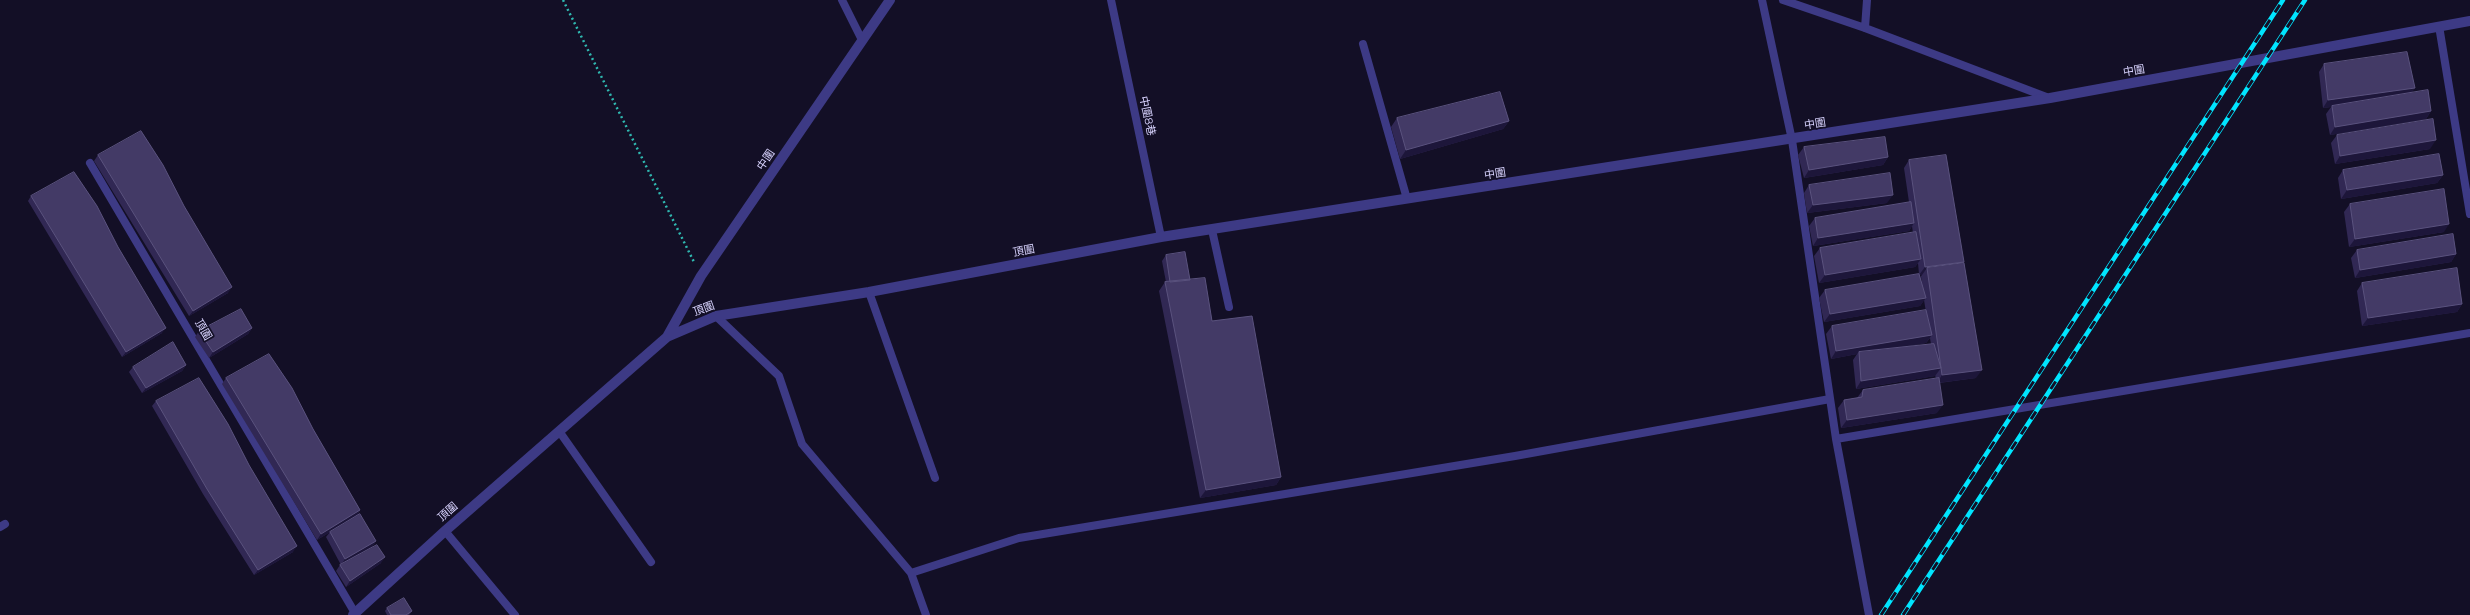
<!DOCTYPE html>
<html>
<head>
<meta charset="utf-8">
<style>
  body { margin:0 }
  canvas { display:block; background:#130f26 }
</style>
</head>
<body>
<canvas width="2470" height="615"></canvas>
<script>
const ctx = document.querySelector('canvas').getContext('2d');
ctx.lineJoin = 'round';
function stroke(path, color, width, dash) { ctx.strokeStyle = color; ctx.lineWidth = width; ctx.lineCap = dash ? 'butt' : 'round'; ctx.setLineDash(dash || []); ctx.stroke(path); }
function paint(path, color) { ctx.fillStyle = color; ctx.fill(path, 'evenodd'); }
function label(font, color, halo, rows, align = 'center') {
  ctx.font = font + ' Montserrat,"Noto Sans TC",sans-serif'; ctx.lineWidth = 3.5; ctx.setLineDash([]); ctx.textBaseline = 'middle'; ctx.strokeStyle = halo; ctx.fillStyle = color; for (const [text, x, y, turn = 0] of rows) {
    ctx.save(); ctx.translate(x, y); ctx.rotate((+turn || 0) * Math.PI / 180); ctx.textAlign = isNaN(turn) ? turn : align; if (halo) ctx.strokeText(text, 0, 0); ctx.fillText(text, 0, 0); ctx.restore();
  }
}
stroke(new Path2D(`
  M 563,0 L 694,262`), '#2fb8b0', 2.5, [2, 3]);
stroke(new Path2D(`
  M 842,0 L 862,40
  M 1111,0 L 1161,237
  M 1762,0 L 1792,140 L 1836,439
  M 1783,0 L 1865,28 L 2049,98
  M 2439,26 L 2470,214
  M 1865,28 L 1867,0
  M 1363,44 L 1407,199
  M 90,163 L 355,613
  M 1212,230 L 1229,307
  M 869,292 L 935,478
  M 716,316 L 779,376 L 802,444 L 911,573 L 926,615
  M 559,431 L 651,562
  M 0,527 L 5,524
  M 445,531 L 515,615
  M 911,573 L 1019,538 L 1515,456 L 1830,399
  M 1869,615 L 1836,439 L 2470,333`), '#3d3a85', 8);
stroke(new Path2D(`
  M 667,337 L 701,276 L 890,0
  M 353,615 L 445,531 L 667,337 L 716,316 L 869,292 L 1161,237 L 2050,98 L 2470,21`), '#3d3a85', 10);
const rail = new Path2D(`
  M 1881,615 L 2283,0
  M 1903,615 L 2305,0`);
stroke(rail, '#00e5ff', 4.5);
stroke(rail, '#130f26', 3, [9]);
paint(new Path2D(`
  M 2324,64 L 2412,93 L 2431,111 L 2426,119 L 2330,135 L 2326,114 L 2331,107 L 2323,108 L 2319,72 Z
  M 1397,118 L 1509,121 L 1503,129 L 1400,159 L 1391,127 Z
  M 2337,135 L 2430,149 L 2335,164 L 2331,143 Z
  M 1804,147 L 1888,157 L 1883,165 L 1804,178 L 1798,155 Z
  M 98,155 L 228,293 L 189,316 L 94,161 Z
  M 1909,160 L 1964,263 L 1976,378 L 1939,383 L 1937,413 L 1841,428 L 1838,408 L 1844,400 L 1857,398 L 1863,390 L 1936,379 L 1935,375 L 1935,376 L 1856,389 L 1853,360 L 1857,354 L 1831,359 L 1826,334 L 1832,326 L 1926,312 L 1924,300 L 1920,306 L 1824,322 L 1819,298 L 1825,290 L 1919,274 L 1918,263 L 1915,267 L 1819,283 L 1814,256 L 1820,248 L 1913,233 L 1912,226 L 1909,231 L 1813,246 L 1809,226 L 1815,218 L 1909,202 L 1904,168 ZM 1920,275 L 1922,275 L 1921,276 L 1922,286 ZM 1930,338 L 1931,344 L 1896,348 L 1926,343 Z
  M 2343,170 L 2443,175 L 2437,183 L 2341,199 L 2338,178 Z
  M 1809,185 L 1887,203 L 1807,213 L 1804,193 Z
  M 31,196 L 162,333 L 122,357 L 28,201 Z
  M 2350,204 L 2444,232 L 2349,247 L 2344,212 Z
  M 2357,250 L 2456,254 L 2451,262 L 2355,278 L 2351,258 Z
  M 1166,255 L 1190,280 L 1212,321 L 1281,477 L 1276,485 L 1200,498 L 1159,291 L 1165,282 L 1166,282 L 1162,261 Z
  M 2362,283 L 2462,304 L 2457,312 L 2362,326 L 2357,291 Z
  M 252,328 L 248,334 L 209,358 L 195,337 L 199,331 Z
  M 186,365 L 182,371 L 142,393 L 129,372 L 133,367 Z
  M 226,378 L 313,429 L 360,510 L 357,516 L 332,530 L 376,541 L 372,547 L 341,565 L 326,537 L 330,532 L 317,540 L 222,384 Z
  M 156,401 L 293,552 L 254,575 L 203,494 L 152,406 Z
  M 381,563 L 346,587 L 336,571 L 340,565 Z
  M 387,608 L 412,611 L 409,615 L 387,615 L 385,611 Z`), '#312854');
paint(new Path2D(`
  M 2415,88 L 2410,96 L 2323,108 L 2328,100 Z
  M 2431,111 L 2426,119 L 2330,135 L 2335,127 Z
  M 1509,121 L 1503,129 L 1400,159 L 1406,150 Z
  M 2436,140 L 2430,149 L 2335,164 L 2340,156 Z
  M 1888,157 L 1883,165 L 1804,178 L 1809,170 Z
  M 2443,175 L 2437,183 L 2341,199 L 2347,190 Z
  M 1893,195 L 1887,203 L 1807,213 L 1813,205 Z
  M 1914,223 L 1909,231 L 1813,246 L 1818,238 Z
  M 2449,224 L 2444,232 L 2349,247 L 2355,239 Z
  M 2456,254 L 2451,262 L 2355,278 L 2360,270 Z
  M 1921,259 L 1915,267 L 1819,283 L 1825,275 Z
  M 1964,262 L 1959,270 L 1927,268 L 1922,275 L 1919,275 L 1925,267 Z
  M 232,287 L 228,293 L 189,316 L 193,311 Z
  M 1926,298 L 1920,306 L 1824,322 L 1830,314 Z
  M 2462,304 L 2457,312 L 2362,326 L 2368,318 Z
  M 166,328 L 162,333 L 122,357 L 126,352 Z
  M 252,328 L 248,334 L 209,358 L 213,352 Z
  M 1932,335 L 1926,343 L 1859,354 L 1859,352 L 1857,354 L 1831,359 L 1836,351 Z
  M 186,365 L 182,371 L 142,393 L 146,388 Z
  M 1941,368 L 1935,376 L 1856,389 L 1861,381 Z
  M 1982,370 L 1976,378 L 1937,383 L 1942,375 Z
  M 1943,405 L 1937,413 L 1841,428 L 1847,420 Z
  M 1281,477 L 1276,485 L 1200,498 L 1206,490 Z
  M 360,510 L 357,516 L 317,540 L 321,534 Z
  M 376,541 L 372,547 L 341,565 L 345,559 Z
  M 297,546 L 293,552 L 254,575 L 258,570 Z
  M 385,557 L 381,563 L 346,587 L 350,581 Z`), '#1d163a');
const building = new Path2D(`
  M 2407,52 L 2415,88 L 2328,100 L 2324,64 Z
  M 2428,90 L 2431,111 L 2335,127 L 2332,106 Z
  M 1500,92 L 1509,121 L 1406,150 L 1397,118 Z
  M 2433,119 L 2436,140 L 2340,156 L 2337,135 Z
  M 141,131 L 163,165 L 184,206 L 232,287 L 193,311 L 98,155 Z
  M 1885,137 L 1888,157 L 1809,170 L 1804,147 Z
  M 2439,154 L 2443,175 L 2347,190 L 2343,170 Z
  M 1946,155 L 1964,262 L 1925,267 L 1909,160 Z
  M 74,172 L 97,206 L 118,247 L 166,328 L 126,352 L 31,196 Z
  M 1890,173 L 1893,195 L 1813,205 L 1809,185 Z
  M 2444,189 L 2449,224 L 2355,239 L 2350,204 Z
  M 1911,202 L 1914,223 L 1818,238 L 1815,218 Z
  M 1916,232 L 1921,259 L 1825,275 L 1820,248 Z
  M 2453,234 L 2456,254 L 2360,270 L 2357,250 Z
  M 1185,252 L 1190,280 L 1170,282 L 1166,255 Z
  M 1964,263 L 1982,370 L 1942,375 L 1927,268 Z
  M 2457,268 L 2462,304 L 2368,318 L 2362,283 Z
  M 1919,274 L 1926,298 L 1830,314 L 1825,290 Z
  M 1205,278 L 1212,321 L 1252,316 L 1281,477 L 1206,490 L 1165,282 Z
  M 241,309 L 252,328 L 213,352 L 199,331 Z
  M 1926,310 L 1932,335 L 1836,351 L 1832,326 Z
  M 173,342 L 186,365 L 146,388 L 133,367 Z
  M 1934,344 L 1941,368 L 1861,381 L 1859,352 Z
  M 269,354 L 292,388 L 313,429 L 360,510 L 321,534 L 226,378 Z
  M 199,378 L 228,424 L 249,465 L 297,546 L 258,570 L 207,489 L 156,401 Z
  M 1939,378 L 1943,405 L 1847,420 L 1844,400 L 1862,397 L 1863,390 Z
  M 360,514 L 376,541 L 345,559 L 330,532 Z
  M 377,545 L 385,557 L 350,581 L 340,565 Z
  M 404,598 L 412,611 L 406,615 L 391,615 L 387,608 Z`);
paint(building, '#433a66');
stroke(building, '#5a527e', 1);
label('11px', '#d9d4ff', '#130f26', [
  ["中圍",2134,71,-10],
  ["中圍8巷",1147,116,78],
  ["中圍",1815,124,-9],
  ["中圍",766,160,-56],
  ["中圍",1495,174,-9],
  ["頂圍",1024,251,-11],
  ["頂圍",704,309,-20],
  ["頂圍",203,330,60],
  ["頂圍",448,512,-41]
]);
</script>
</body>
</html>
